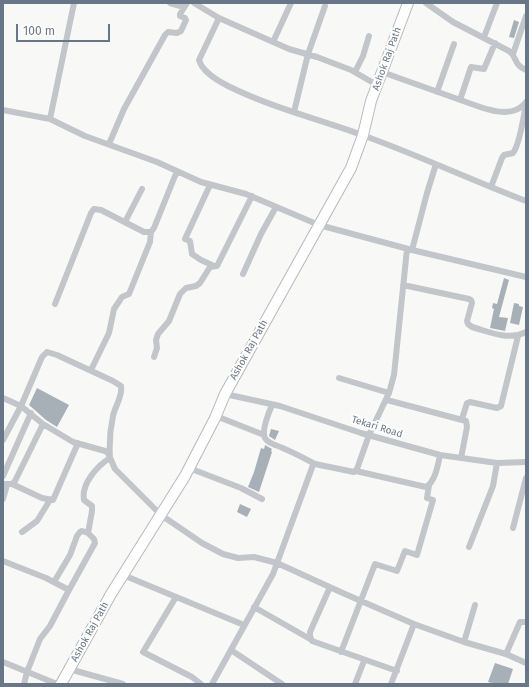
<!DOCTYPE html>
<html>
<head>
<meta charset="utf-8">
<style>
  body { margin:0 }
  #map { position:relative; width:529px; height:687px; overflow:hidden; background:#f8f8f6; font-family:"Fira Sans",sans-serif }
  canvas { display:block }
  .frame { position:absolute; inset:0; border:4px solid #687787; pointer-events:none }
  .scale { position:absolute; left:16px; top:24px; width:94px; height:18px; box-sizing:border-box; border:2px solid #687787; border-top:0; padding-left:5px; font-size:12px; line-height:14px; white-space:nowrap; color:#687787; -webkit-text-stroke:3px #fff; paint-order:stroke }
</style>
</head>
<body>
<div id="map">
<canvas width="529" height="687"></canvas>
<div class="frame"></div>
<div class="scale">100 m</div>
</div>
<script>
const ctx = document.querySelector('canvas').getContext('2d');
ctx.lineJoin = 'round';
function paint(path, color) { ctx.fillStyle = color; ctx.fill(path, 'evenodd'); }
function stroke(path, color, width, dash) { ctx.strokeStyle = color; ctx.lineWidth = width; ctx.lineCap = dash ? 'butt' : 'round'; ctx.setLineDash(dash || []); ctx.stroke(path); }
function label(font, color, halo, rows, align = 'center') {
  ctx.font = font + ' "Fira Sans",sans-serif'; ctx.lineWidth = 4; ctx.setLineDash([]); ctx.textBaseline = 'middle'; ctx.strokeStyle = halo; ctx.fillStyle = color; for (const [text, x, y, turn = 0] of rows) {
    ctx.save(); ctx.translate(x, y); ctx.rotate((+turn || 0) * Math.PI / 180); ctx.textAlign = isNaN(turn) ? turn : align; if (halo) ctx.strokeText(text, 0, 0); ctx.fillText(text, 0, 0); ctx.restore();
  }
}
paint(new Path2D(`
  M 514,20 L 519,22 L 514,38 L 509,37 Z
  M 504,278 L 509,280 L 499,317 L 508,318 L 505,331 L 490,328 L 494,309 L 492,308 L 493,303 L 497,304 Z
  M 514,303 L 519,304 L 519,306 L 523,307 L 519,325 L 510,323 Z
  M 37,388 L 69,405 L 57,427 L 46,420 L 29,405 Z
  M 271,429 L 279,431 L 275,440 L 269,436 Z
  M 265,445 L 272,449 L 271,451 L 272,452 L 259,492 L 248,487 L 254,472 L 261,448 L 264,449 Z
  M 240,504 L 251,509 L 247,517 L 237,512 Z
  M 495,663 L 513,669 L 508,684 L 495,684 L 488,682 Z`), '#a8b0b7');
const primary = new Path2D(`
  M 61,684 L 111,594 L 185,476 L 215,418 L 225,394 L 351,168 L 363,135 L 371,101 L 408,3`);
stroke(primary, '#b5b9be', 12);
stroke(new Path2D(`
  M 170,3 L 184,7
  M 194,3 L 219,18 L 289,49 L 317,57 L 351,70 L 377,85
  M 426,3 L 453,22 L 509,51 C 519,59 512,63 526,70
  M 219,18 L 199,60 C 202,71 218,81 228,86 C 270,107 318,119 362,135 C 418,155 471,180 526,201
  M 484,37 L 497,3
  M 273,42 L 291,3
  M 513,54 L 526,16
  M 355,72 L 363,56 L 369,36
  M 382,72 L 480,107 C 495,112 515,117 526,102
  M 437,92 L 454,44
  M 460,100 L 471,67 L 484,69 L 495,43
  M 3,110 L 50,119 L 85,136 L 157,162 L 201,182 L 246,194 L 319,225 L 412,250 L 526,277
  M 294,112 L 308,54 L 325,6
  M 50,119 L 74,3
  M 109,144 L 124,109 L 165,35 L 168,32 L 177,33 L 181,31 L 186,20 L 185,18 L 180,16 L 180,14 L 187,3
  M 210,185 L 185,239 L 190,241 L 192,254 L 201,260 L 214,266
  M 491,187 L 502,158 L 504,155 L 513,153 C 520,144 524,115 526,103
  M 125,222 L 142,189
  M 412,250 L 427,193 L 436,164
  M 243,274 L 261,234 L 276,207
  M 403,285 L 469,299 L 471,300 L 472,303 L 467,321 L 468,324 L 472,327 C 490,332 508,341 526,332
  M 55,304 L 91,213 L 94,209 L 101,210 L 144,232 L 151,232 L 154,228 L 177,171
  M 154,357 L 157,348 L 156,340 L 158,334 L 169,321 L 180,294 L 186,288 L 196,286 L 200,283 L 210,267 L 217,266 L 252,196
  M 91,370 L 109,333 L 114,309 L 122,297 L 129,294 L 150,242 L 151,232
  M 339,378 L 389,393
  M 225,394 L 280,406 L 361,433 L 440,455 L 497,463 L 526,462
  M 3,398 L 21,406 L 43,424 L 73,442 L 105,451 L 108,453 L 115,469 L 161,515 L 202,543 L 223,554 L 238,558 L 254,557 L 277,563 L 345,594 L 414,624 L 391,684
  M 387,400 L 466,421 L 467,427 L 461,458
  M 272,405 C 269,412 261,430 265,438 C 267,442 271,443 275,445 C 289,450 302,457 315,464
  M 216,416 L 264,435
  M 462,419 L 467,403 L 470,402 L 497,408 L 501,406 L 518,336
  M 3,440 L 21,406 L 42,357 L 47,352 L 57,355 L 113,381 L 121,386 C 123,396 115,406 113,416 C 110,430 109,443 110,458 C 97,466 81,484 84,500 L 92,506 L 92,511 L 88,533 L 94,539 L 95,543 L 69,590 L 46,578 L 3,561
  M 189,468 L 241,488 L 262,499
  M 356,471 L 426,487 C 435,482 438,465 440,455
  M 3,476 L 31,413
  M 3,484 L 12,484 L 15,481 L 43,424
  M 12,484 L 42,498 L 53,500 L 78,443
  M 3,499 L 7,485
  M 513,528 L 526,478
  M 22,532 L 37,521 L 50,500
  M 469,547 L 493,486 L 497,463
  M 123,575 L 244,625
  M 54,582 L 70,555 L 77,536 L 80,532 L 82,531 L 88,533
  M 330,587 L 310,632 L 310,636 L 312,641 L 397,671
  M 176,597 L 143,652 L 192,677 L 201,684
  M 254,607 L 310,639
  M 414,624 L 464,642 L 506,654 L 520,622 L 526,622
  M 464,642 L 475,605
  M 231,650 L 282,684
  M 341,652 L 375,564 L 397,571 L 405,551 L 417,555 L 433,500 L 427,498 L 429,485
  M 506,654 L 526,663
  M 3,662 L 57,684
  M 69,669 L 123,684
  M 24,684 L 27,672 L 40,639 L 50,626 L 69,590
  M 212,684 L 273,574 L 313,465 L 315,464 L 354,472 L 357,469 L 369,435 L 389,393 L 394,375 L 407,249
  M 355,684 L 364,661`), '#c2c5ca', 6);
stroke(primary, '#fff', 10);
label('10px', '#687787', '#fff', [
  ["Ashok Raj Path",387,59,-70],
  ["Ashok Raj Path",249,350,-61],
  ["Tekari Road",377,427,17],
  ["Ashok Raj Path",90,632,-61]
]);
</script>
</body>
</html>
